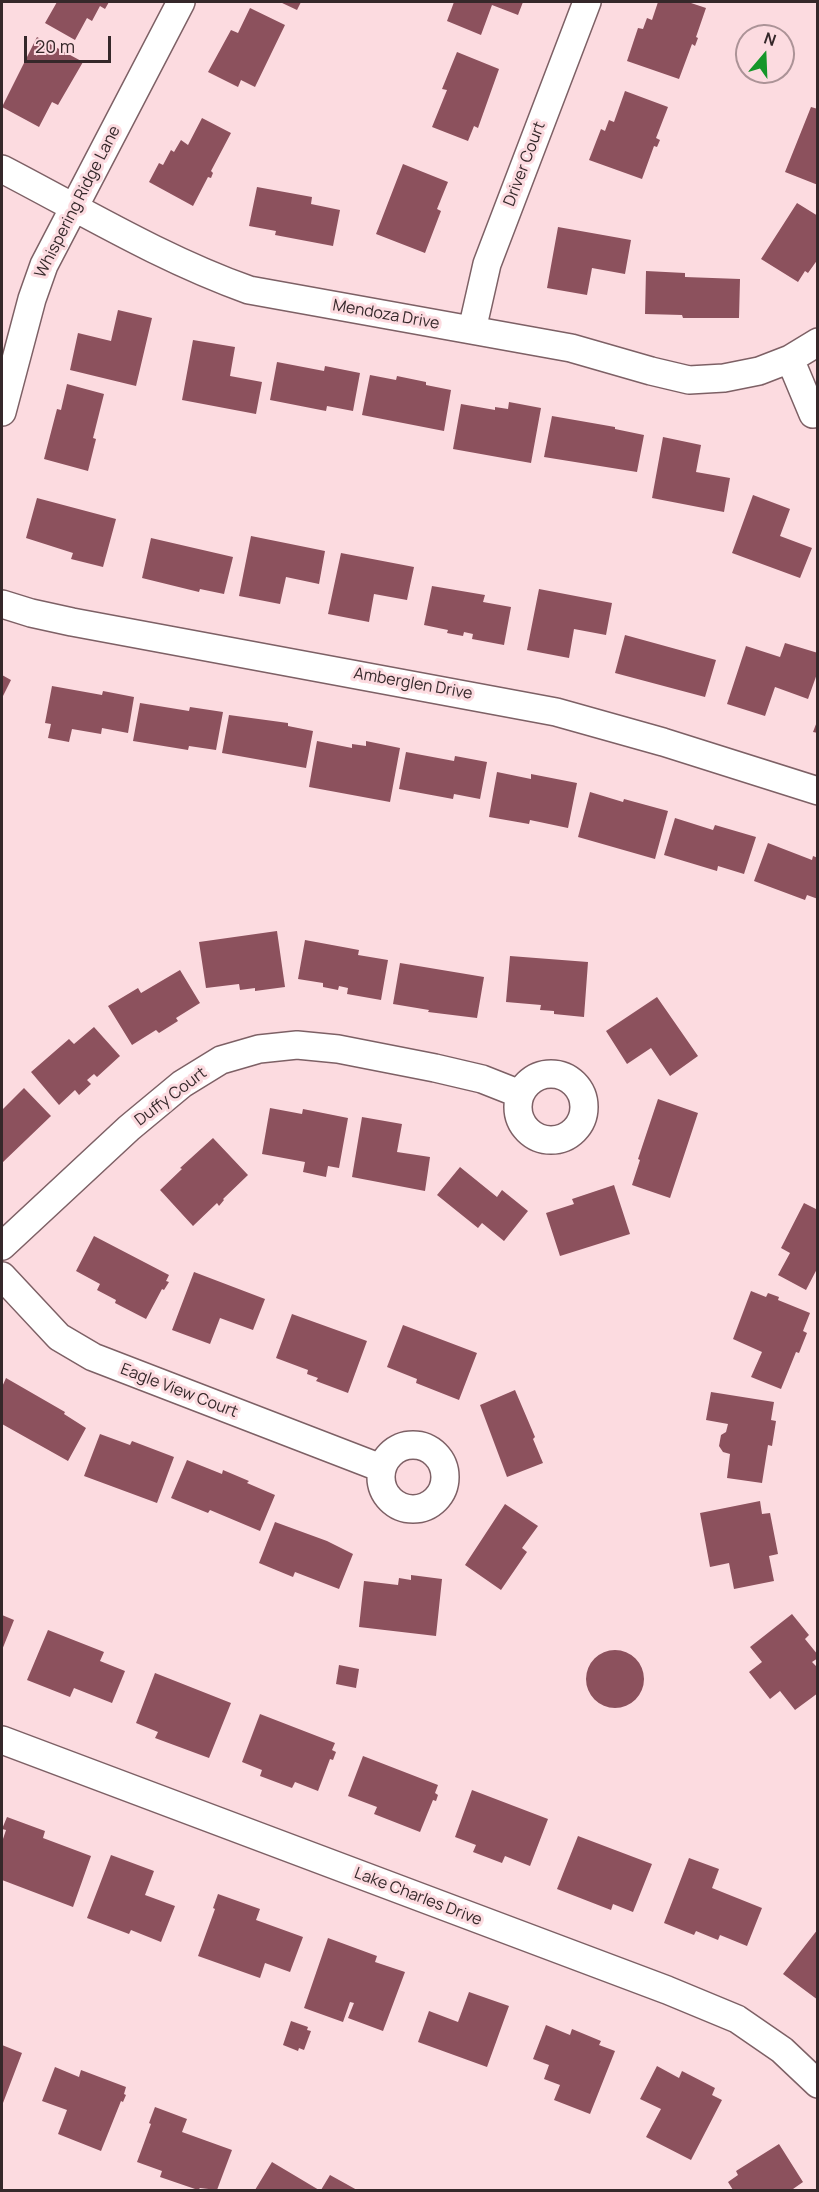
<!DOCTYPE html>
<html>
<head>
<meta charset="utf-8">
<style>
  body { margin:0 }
  #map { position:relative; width:819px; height:2192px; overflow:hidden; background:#fcdbe0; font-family:Manrope,sans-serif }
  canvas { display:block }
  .frame { position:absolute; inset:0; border:3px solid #35282a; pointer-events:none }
  .north { position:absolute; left:735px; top:24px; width:60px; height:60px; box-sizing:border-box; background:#fcdbe0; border:2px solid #ac9397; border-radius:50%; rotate:19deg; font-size:16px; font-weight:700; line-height:24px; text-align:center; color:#35282a }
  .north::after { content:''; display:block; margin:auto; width:21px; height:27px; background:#159629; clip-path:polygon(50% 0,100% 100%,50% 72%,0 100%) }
  .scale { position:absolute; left:24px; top:36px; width:87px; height:27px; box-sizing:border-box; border:3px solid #35282a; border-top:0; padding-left:8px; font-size:18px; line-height:21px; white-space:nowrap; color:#35282a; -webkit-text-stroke:4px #fcdbe0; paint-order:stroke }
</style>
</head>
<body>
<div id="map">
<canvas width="819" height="2192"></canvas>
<div class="frame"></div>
<div class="north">N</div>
<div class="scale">20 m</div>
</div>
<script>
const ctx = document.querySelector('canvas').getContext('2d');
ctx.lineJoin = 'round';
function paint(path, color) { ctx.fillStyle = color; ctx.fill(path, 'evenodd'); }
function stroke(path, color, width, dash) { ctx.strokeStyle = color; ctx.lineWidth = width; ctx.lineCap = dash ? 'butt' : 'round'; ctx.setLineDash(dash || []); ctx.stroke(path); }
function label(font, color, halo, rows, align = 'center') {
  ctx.font = font + ' Manrope,sans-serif'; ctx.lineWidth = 6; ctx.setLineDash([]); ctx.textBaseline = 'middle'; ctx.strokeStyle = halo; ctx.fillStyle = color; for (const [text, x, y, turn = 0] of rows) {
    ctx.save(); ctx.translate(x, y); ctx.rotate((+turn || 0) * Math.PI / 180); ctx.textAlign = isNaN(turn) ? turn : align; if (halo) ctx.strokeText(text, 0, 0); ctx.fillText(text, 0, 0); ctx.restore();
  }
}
paint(new Path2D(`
  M 57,2 L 109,2 L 105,9 L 100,6 L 92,21 L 87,18 L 75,40 L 45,23 Z
  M 280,2 L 301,2 L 297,10 Z
  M 454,2 L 523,2 L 518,15 L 492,5 L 481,35 L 447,21 Z
  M 658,2 L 688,2 L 706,8 L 696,37 L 698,38 L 695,46 L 692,44 L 679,79 L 627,61 L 638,28 L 643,29 L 647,18 L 652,20 Z
  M 250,8 L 285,25 L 255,87 L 241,80 L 238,87 L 208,72 L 231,30 L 238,33 Z
  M 37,37 L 83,62 L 58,105 L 52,102 L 39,127 L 2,107 Z
  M 457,52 L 499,69 L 478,128 L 474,126 L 468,141 L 432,127 L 447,90 L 442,89 Z
  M 625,91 L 668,107 L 656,138 L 660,140 L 657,147 L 654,146 L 642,179 L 589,160 L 601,129 L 605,131 L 609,120 L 614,122 Z
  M 811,107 L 818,109 L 818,185 L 785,172 Z
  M 202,118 L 231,133 L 211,171 L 213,173 L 211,178 L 208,177 L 193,206 L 149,182 L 159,163 L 163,165 L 171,150 L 174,152 L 181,140 L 188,145 Z
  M 403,164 L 448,182 L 437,209 L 441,211 L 425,253 L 376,234 Z
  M 257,187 L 312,197 L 311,204 L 340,210 L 333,246 L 275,235 L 276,231 L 249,226 Z
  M 797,203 L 818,216 L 818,259 L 808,273 L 805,271 L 798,282 L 761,259 Z
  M 558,227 L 631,240 L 625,274 L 592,268 L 587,295 L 547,288 Z
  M 646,271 L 685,273 L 685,277 L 740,279 L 739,318 L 683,318 L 682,315 L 645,314 Z
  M 118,310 L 152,318 L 136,386 L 70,370 L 78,333 L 111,341 Z
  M 193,340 L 235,347 L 230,376 L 262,382 L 256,414 L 182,400 Z
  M 277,362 L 324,371 L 325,366 L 360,373 L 353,411 L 327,406 L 326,411 L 270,400 Z
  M 370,375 L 396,380 L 397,376 L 426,382 L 426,385 L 451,390 L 444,431 L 362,415 Z
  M 67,384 L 104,394 L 93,438 L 96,439 L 88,471 L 44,459 L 57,409 L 61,410 Z
  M 509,402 L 541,408 L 531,463 L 453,449 L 461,404 L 495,410 L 495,407 L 508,409 Z
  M 552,416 L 615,427 L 615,429 L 644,435 L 637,472 L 544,457 Z
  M 663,437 L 701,445 L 696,472 L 730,478 L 724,512 L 652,498 Z
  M 753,495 L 790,509 L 780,536 L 812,548 L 800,578 L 732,553 Z
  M 37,498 L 116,519 L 103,567 L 71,559 L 73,553 L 26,538 Z
  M 251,536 L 325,551 L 319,584 L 286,577 L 280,604 L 239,596 Z
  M 151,538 L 233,557 L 224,594 L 200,589 L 199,592 L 142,578 Z
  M 341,553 L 414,567 L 407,600 L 374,594 L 369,622 L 328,614 Z
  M 432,586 L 485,595 L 483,602 L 511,607 L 504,645 L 472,639 L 473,634 L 464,632 L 463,636 L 447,633 L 448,630 L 424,625 Z
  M 539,589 L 612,603 L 606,635 L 574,629 L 569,658 L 527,650 Z
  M 625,635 L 716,660 L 705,697 L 615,673 Z
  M 785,643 L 818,653 L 818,671 L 808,699 L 775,687 L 765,716 L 727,704 L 746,646 L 780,657 Z
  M 2,675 L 11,680 L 2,698 Z
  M 52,686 L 102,695 L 103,691 L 134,697 L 128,733 L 102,728 L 101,734 L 72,729 L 69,742 L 48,738 L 51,724 L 45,723 Z
  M 140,703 L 189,711 L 190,707 L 223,712 L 216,750 L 189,746 L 188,750 L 133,741 Z
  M 229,715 L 288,723 L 288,726 L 313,731 L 306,768 L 222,753 Z
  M 818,719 L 818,733 L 813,732 Z
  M 317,741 L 352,748 L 352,744 L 366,746 L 366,741 L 400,748 L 390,802 L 309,787 Z
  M 406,752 L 454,761 L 455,756 L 487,762 L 480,799 L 454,794 L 453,799 L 399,789 Z
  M 497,772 L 531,779 L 531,774 L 577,783 L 568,828 L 530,820 L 529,824 L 489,817 Z
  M 590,792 L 623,802 L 624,799 L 668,811 L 655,859 L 578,837 Z
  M 675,818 L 713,830 L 715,825 L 756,837 L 744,874 L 718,866 L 717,871 L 664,855 Z
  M 768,843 L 812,860 L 813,856 L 818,858 L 818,899 L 807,895 L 805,900 L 754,881 Z
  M 277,931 L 285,987 L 255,991 L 255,988 L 240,990 L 239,984 L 206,988 L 199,942 Z
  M 305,940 L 359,950 L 358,955 L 388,960 L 381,1000 L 347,994 L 348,988 L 339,986 L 338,990 L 323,987 L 323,983 L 298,979 Z
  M 510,956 L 588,962 L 584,1017 L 554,1014 L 554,1011 L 540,1010 L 541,1005 L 506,1002 Z
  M 400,963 L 484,977 L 477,1018 L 428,1012 L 429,1010 L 393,1004 Z
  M 180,970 L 200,1003 L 176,1018 L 178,1021 L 159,1033 L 156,1030 L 132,1045 L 108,1006 L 138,988 L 141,993 Z
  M 657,997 L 698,1056 L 670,1076 L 651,1048 L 627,1064 L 606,1031 Z
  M 94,1027 L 120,1056 L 97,1077 L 94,1074 L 87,1080 L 91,1084 L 79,1095 L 75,1090 L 59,1105 L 31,1072 L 69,1039 L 74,1044 Z
  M 24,1088 L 51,1116 L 2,1163 L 2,1110 Z
  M 658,1099 L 698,1113 L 670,1198 L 632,1185 L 640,1160 L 638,1159 Z
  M 270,1108 L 302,1114 L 303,1109 L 348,1118 L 339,1168 L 328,1166 L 326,1177 L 303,1172 L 305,1162 L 262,1154 Z
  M 362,1117 L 402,1124 L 397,1152 L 430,1157 L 425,1191 L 352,1177 Z
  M 213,1138 L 248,1175 L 223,1199 L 224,1200 L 219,1206 L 217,1203 L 193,1226 L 160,1190 L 182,1169 L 180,1168 Z
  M 460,1167 L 497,1197 L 502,1190 L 528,1211 L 504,1241 L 482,1223 L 478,1228 L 437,1195 Z
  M 614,1185 L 630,1234 L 560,1256 L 546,1213 L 574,1204 L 572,1199 Z
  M 804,1203 L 818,1210 L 818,1267 L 806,1290 L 778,1275 L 790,1253 L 781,1248 Z
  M 94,1236 L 169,1275 L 166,1281 L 169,1282 L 164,1290 L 162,1289 L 146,1319 L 115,1303 L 116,1300 L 97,1290 L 100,1284 L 76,1271 Z
  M 194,1272 L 265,1299 L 253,1330 L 220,1318 L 210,1344 L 172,1330 Z
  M 751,1291 L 766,1297 L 768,1293 L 779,1297 L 778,1300 L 810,1313 L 803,1331 L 807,1333 L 799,1353 L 796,1352 L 781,1389 L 751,1377 L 762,1352 L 733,1339 Z
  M 292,1314 L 367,1341 L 348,1393 L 316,1381 L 318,1378 L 307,1374 L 308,1370 L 276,1358 Z
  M 403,1325 L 477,1353 L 459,1400 L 416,1383 L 417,1379 L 387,1367 Z
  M 6,1378 L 65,1412 L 64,1414 L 86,1428 L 68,1461 L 2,1424 L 2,1387 Z
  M 515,1390 L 535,1437 L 533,1439 L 543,1463 L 507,1477 L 480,1405 Z
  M 711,1392 L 774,1402 L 771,1420 L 776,1421 L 772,1446 L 768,1445 L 762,1483 L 727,1478 L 730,1454 L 723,1452 L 719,1446 L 721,1435 L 726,1432 L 728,1424 L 706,1420 Z
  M 100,1434 L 130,1445 L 132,1441 L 174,1457 L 157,1503 L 84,1476 Z
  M 187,1460 L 222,1474 L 223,1470 L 249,1481 L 247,1483 L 275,1495 L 260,1531 L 210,1510 L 208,1513 L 171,1498 Z
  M 760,1501 L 762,1514 L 770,1513 L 778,1554 L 769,1556 L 774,1581 L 734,1589 L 729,1563 L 710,1567 L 700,1513 Z
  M 505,1504 L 538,1526 L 522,1548 L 527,1552 L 501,1590 L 465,1565 Z
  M 275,1522 L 327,1541 L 353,1554 L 339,1589 L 295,1572 L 293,1577 L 259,1563 Z
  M 411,1575 L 442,1579 L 436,1636 L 359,1627 L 364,1581 L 398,1585 L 399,1578 L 411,1580 Z
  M 792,1614 L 809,1635 L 805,1639 L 818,1655 L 818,1658 L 812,1662 L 818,1668 L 818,1693 L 795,1710 L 780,1691 L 770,1699 L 749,1672 L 762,1662 L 750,1647 Z
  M 2,1615 L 14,1620 L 2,1650 Z
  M 48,1630 L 104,1652 L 100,1661 L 125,1671 L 112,1703 L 74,1688 L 70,1697 L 27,1680 Z
  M586 1679a29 29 0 1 1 58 0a29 29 0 1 1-58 0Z
  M 339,1665 L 359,1669 L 356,1688 L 336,1684 Z
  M 155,1673 L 231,1703 L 209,1758 L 155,1738 L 158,1732 L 136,1723 Z
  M 260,1714 L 335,1743 L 332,1750 L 336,1752 L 333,1760 L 330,1759 L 318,1791 L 295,1782 L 292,1788 L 260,1776 L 262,1770 L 242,1762 Z
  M 363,1756 L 438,1785 L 435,1793 L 438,1795 L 436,1801 L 433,1800 L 420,1832 L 374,1814 L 377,1807 L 348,1796 Z
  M 472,1790 L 548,1819 L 530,1866 L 505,1856 L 502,1863 L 473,1852 L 476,1845 L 455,1837 Z
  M 7,1817 L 45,1831 L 43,1838 L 91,1856 L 73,1907 L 2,1880 L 2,1842 L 6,1830 L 2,1829 Z
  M 578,1836 L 652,1864 L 633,1912 L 613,1904 L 611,1910 L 557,1889 Z
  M 111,1855 L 154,1871 L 145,1895 L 175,1906 L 161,1942 L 131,1930 L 129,1934 L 87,1918 Z
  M 689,1858 L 719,1869 L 712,1888 L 762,1908 L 747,1946 L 720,1935 L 718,1940 L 696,1931 L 694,1935 L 664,1923 Z
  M 218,1894 L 260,1909 L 256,1920 L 303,1937 L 290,1972 L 265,1963 L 260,1978 L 198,1956 L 215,1909 L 213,1908 Z
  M 818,1929 L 818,2000 L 783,1974 Z
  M 328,1938 L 377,1956 L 375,1962 L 405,1972 L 383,2031 L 348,2018 L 354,2003 L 350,2002 L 343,2022 L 304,2008 Z
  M 469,1992 L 509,2006 L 487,2067 L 418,2042 L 429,2011 L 458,2022 Z
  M 291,2021 L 308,2027 L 307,2030 L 311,2031 L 304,2050 L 299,2048 L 298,2051 L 283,2045 Z
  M 546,2025 L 570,2035 L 572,2029 L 601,2041 L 599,2045 L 615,2051 L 590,2114 L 554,2100 L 560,2085 L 544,2079 L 549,2065 L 533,2059 Z
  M 2,2045 L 22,2053 L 3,2103 L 2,2102 Z
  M 657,2066 L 679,2078 L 682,2071 L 715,2088 L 712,2095 L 722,2100 L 691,2160 L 646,2137 L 661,2109 L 640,2099 Z
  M 55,2067 L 79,2077 L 81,2070 L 126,2087 L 124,2094 L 126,2095 L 123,2102 L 121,2101 L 101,2151 L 58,2134 L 67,2110 L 42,2101 Z
  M 155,2107 L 187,2119 L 182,2132 L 232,2150 L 217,2190 L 200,2188 L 198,2190 L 160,2177 L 162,2171 L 137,2162 L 151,2124 L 149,2123 Z
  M 779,2144 L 803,2182 L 793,2189 L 794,2190 L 733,2190 L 728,2182 L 738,2175 L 736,2171 Z
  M 272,2162 L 319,2190 L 255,2190 Z
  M 330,2175 L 357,2190 L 321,2190 Z`), '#8c515d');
const minor = new Path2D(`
  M 2,169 C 83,211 162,259 249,290 L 571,348 L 651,371 L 689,380 L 724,378 L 759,371 L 790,359 L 818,342
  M 472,330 L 487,264 L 587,2
  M 790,359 L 813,414
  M 2,412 L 32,299 L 44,265 L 181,2
  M 2,604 L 31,613 L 72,622 L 556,712 L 663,742 L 818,791
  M518 1107a33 33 0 1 1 66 0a33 33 0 1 1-66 0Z
  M 2,1246 L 129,1128 L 182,1084 L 221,1060 L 259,1049 L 297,1045 L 338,1049 L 435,1068 L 482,1079 L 520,1094
  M 2,1276 L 59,1337 L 93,1357 L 381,1468
  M381 1477a32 32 0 1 1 64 0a32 32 0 1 1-64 0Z
  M 2,1740 L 667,1990 L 737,2019 L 782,2050 L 818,2084`);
stroke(minor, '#7d6065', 30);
stroke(minor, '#fff', 27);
label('16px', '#35282a', '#fcdbe0', [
  ["Driver Court",525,164,-69],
  ["Whispering Ridge Lane",78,202,-63],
  ["Mendoza Drive",386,315,10],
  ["Amberglen Drive",413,684,10],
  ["Duffy Court",171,1097,-37],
  ["Eagle View Court",179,1391,21],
  ["Lake Charles Drive",418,1897,21]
]);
</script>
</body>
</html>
